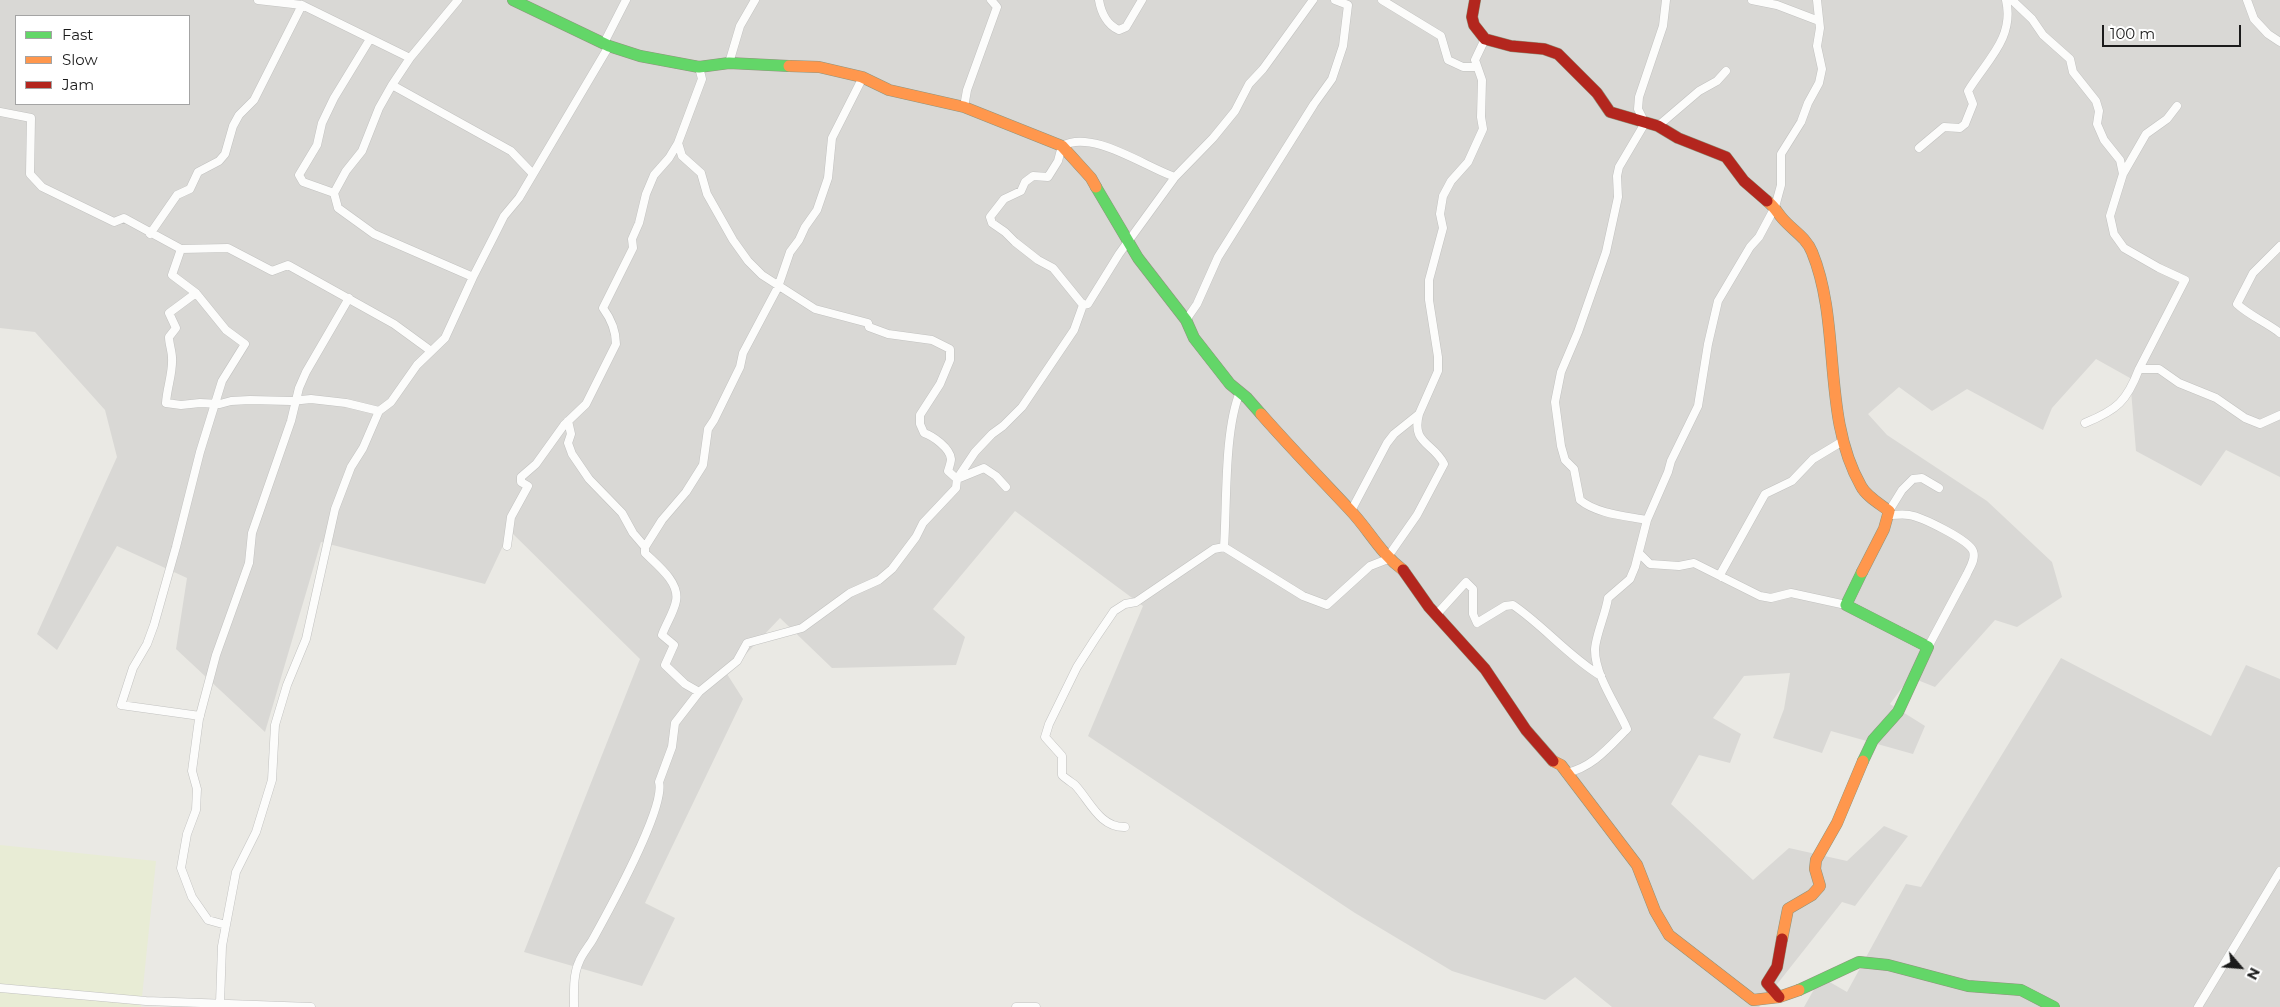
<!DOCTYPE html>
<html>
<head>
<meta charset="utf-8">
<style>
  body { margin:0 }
  #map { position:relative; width:2280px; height:1007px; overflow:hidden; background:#eae9e4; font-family:Montserrat,sans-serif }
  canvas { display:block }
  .legend { position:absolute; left:15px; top:15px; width:175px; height:90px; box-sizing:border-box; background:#fff; border:1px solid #a4a4a4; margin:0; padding:6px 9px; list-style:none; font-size:15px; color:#1b1b1b }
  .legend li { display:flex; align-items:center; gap:10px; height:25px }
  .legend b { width:25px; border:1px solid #a4a4a4 }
  .north { position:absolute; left:2215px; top:942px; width:50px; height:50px; -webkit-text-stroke:4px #fff; paint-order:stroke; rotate:117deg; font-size:14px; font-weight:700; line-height:20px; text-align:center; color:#1b1b1b }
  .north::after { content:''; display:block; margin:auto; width:18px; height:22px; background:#1b1b1b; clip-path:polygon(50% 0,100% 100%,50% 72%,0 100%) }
  .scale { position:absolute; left:2102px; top:25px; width:139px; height:22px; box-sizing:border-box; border:2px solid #1b1b1b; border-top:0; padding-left:6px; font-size:15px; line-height:18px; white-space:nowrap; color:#1b1b1b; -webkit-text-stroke:4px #fff; paint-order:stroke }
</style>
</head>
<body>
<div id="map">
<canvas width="2280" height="1007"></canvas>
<ul class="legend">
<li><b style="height:6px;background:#63d668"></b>Fast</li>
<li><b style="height:6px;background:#ff974d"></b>Slow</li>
<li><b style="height:6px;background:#b3261e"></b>Jam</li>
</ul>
<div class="north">N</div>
<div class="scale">100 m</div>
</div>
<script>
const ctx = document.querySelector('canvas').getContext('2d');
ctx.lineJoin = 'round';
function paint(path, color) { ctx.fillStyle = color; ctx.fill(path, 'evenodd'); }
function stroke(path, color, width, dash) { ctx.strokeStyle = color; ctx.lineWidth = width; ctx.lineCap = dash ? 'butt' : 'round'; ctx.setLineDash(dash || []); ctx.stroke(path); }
paint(new Path2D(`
  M 0,0 L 2280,0 L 2280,477 L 2226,450 L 2201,486 L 2136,451 L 2130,378 L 2096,359 L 2052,408 L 2043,430 L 1967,389 L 1932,411 L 1899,387 L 1868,414 L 1887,435 L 1987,501 L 2052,562 L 2062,597 L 2017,627 L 1995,620 L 1935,687 L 1910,677 L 1890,704 L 1925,726 L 1913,754 L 1831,731 L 1822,753 L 1773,738 L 1784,709 L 1790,673 L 1744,676 L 1713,718 L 1741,734 L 1730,763 L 1699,755 L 1671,804 L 1753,880 L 1789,848 L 1847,861 L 1884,826 L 1908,836 L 1855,906 L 1842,902 L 1759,1007 L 1612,1007 L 1575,977 L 1545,1000 L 1452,971 L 1355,913 L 1088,736 L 1143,606 L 1015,511 L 933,609 L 965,637 L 956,665 L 832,668 L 780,618 L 727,674 L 743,699 L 645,903 L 675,918 L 642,986 L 524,952 L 640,659 L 510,531 L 485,584 L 321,542 L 265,732 L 176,649 L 187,578 L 117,546 L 57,650 L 37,634 L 117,457 L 105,410 L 35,332 L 0,328 ZM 16,16 L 189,16 L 189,104 L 16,104 Z
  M 2061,658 L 2211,736 L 2246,665 L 2280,679 L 2280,1007 L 1804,1007 L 1821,977 L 1847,992 L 1906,884 L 1921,887 Z`), '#d9d8d5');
paint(new Path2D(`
  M 0,845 L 156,861 L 141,1007 L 0,1007 Z`), '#e8ecd5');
const street = new Path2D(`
  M 258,0 L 302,5
  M 458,0 L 410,58 L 392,85 L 379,108 L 362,151 L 346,171 L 334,193 L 338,208 L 374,234 L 473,277
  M 1099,0 C 1101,12 1107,25 1119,30 L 1126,27 L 1142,0
  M 1382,0 L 1441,36 L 1448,60 L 1463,67 L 1477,67
  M 1666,0 L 1663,26 L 1639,97 L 1638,109 L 1645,123 L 1619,167 L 1617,176 L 1618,197 L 1606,252 L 1578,332 L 1561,372 L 1555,402 L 1561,446 L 1565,460 L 1574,469 L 1580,500 C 1597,514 1626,516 1647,520 L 1668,472 L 1671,461 L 1698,406 L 1708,344 L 1718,301 L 1750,247 L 1759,237 L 1775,207 L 1781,185 L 1781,154 L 1801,122 L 1808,103 L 1819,83 L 1822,69 L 1817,46 L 1820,28 L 1817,0
  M 1752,0 L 1777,5 L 1819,21
  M 2012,0 L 2032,19 L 2043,35 L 2070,59 L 2073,72 L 2096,101 L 2099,111 L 2097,124 L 2104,140 L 2120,160 L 2123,174 L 2110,216 L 2114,234 L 2124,248 L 2159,268 L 2185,280 L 2139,369 L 2159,369 L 2179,383 L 2216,398 L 2245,418 L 2260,424 L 2280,415
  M 2247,0 L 2254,19 L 2268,34 L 2280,42
  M 604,43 L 626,0
  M 729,63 L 740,26 L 755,0
  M 392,85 L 511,151 L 533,174
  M 964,107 L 967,90 L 997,7 L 991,0
  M 0,112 L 31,118 L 30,174 L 42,187 L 114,222 L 124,218 L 181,249 L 172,275 L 196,293 L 226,330 L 245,344 L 222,381 L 200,452 L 176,547 L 154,625 L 147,644 L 133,668 L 121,705 L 200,716
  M 1658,126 L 1699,91 L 1717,81 L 1726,71
  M 678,143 L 682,156 L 701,173 L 707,194 L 733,240 L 748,261 L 762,275 L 815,309 L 868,323 L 869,327 L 888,334 L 932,340 L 950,349 L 950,360 L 940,384 L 920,415 L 920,424 L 924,433 C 933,436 950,448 951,459 C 951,462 949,468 948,471 L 957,479 L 984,468 L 996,476 L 1006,487
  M 1919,148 L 1944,127 L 1960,128 L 1965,124 L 1973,104 L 1968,91 C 1986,61 2015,38 2006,0
  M 2123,174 L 2146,134 L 2167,119 L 2177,106
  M 1175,177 C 1145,167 1092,129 1062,146 L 1058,161 L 1048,177 L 1033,176 L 1025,182 L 1021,191 L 1004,199 L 990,217 L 992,223 L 1005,232 L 1015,242 L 1038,260 L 1053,268 L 1083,305 L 1088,304 L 1119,254 L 1175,177 L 1213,138 L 1235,111 L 1249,84 L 1263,69 L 1313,0
  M 334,193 L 303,182 L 299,175 L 317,145 L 322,123 L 334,98 L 370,39
  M 150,234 L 177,195 L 190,189 L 198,172 L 219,161 L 225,154 L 233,126 L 239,115 L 254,100 L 302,5 L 410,58
  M 2280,246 L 2253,273 L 2237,304 C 2250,316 2266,322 2280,333
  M 181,249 L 228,248 L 272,271 L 288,265 L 394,324 L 431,351
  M 196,293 L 169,313 L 176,328 L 169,337 C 169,344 172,351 172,358 C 173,373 167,387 166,403 L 181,405 L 200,403 L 220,404 L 231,401 L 250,400 L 291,401 L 311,399 L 346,403 L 379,411
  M 1186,320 L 1197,304 L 1218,257 L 1314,104 L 1332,79 L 1343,46 L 1348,5 L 1335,0
  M 1240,392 C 1224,430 1227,504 1224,547 L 1303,596 L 1327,605 L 1370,566 L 1388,559
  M 568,421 L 571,434 L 568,443 L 572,454 L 589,479 L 622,513 L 633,533 L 645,547 L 645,553 C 656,564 680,582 676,601 C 674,612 666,624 662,635 L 674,645 L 665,665 L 685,684 L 699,692
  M 2085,423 C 2117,410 2127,401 2139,369
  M 1351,511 L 1387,443 L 1394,434 L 1419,414 L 1438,371 L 1438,357 L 1429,300 L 1429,280 L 1443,228 L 1440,214 L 1443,196 L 1451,181 L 1468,162 L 1483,129 L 1481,117 L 1482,80 L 1475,60 L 1485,39
  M 1889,511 L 1902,490 L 1913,479 L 1922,478 L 1939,488
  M 1889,515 C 1896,515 1903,514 1909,515 C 1922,517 1969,540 1973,551 C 1976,559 1970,567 1967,574 L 1928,647
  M 507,546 L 511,517 L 528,486 L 521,482 L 521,477 L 536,464 L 564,425 L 586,404 L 616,344 C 616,330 611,319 603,308 L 633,248 L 632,239 L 639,223 L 646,194 L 654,175 L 669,158 L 678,143 L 702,79 L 699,67
  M 645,547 L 662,520 L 686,492 L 703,465 L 708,429 L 714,420 L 740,367 L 743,353 L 778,287 L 790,252 L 799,240 L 805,227 L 817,210 L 828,178 L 832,138 L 863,77
  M 1639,553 L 1650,564 L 1679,566 L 1694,563 L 1760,596 L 1771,598 L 1791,593 L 1846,605
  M 1387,558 L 1417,515 L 1444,464 C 1433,442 1411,444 1419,414
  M 1722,577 L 1721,573 L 1765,494 L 1792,481 L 1813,459 L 1843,441
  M 1437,614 L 1466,582 L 1473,589 L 1473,614 L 1477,623 L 1505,606 L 1513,605 C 1544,626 1569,657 1601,676
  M 1566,773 C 1592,768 1609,747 1627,729 C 1617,706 1595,676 1595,650 C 1595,637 1606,613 1608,598 L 1630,579 L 1635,567 L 1647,520
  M 1125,827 C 1100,828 1090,801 1075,785 C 1071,782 1066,779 1062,775 L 1062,756 L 1045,737 L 1049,724 L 1077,667 L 1095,639 L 1114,611 L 1125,604 L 1136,602 L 1214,549 L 1224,547
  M 226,925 L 208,920 L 192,897 L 181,868 L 187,834 L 196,810 L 197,789 L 192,771 L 199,719 L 216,655 L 249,563 L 252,533 L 291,421 L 299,388 L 306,372 L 349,298
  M 0,988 L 146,1001 L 311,1007
  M 220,1003 L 222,946 L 236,872 L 256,832 L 272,780 L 275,725 L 287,685 L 306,639 L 335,509 L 351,467 L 363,448 L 379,411 L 391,402 L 417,365 L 445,338 L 473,277 L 494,236 L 504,216 L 519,198 L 609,46
  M 574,1007 C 574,992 573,975 579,962 C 582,954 589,946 593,939 C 608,912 666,807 659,782 L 672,747 L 675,723 L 699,692 L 737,661 L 747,643 L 802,628 L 850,593 L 879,580 L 892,569 L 916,537 L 923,523 L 956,488 L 957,479 L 975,452 L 992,434 L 1003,426 L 1022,407 L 1074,330 L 1083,305
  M 1016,1007 L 1036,1007
  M 2198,1007 L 2280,871`);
const fast = new Path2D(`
  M 513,0 L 609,46 L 640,56 L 699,67 L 729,63 L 789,66
  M 1096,187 L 1138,258 L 1186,320 L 1194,338 L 1230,384 L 1247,398 L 1261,414
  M 1862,572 L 1846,605 L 1928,647 L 1898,712 L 1873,740 L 1863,761
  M 1799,990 L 1859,962 L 1888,965 L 1968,986 L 2021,990 L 2054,1007`);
const slow = new Path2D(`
  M 789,66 L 819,67 L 862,77 L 889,90 L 964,107 L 1062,146 L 1091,178 L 1096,187
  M 1767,201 C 1774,206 1777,212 1782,218 C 1792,230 1806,237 1812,252 C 1842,325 1821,416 1861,486 C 1866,496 1880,504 1889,511 L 1884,529 L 1862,572
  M 1261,414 C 1290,447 1320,478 1350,510 C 1369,530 1380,553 1403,570
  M 1553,761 L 1561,765 L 1637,865 L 1655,911 L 1669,935 L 1753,1000 L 1779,997 L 1799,990
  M 1782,939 L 1788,909 L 1812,895 L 1820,886 L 1815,869 L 1816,860 L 1837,823 L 1863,761`);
const jam = new Path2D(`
  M 1475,0 L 1472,17 L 1474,25 L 1485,39 L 1511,46 L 1544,49 L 1558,54 L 1597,93 L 1610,112 L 1658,126 L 1678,138 L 1726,157 L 1744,181 L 1767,201
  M 1403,570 L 1429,607 L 1485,669 L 1526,730 L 1553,761
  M 1779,997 L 1767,983 L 1777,967 L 1782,939`);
stroke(street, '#c2c2c0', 9);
stroke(fast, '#8f947c', 12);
stroke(slow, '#8f947c', 12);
stroke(jam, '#8f947c', 12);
stroke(street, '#fcfcfb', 8);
stroke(fast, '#63d668', 11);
stroke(slow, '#ff974d', 11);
stroke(jam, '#b3261e', 11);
</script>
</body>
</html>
